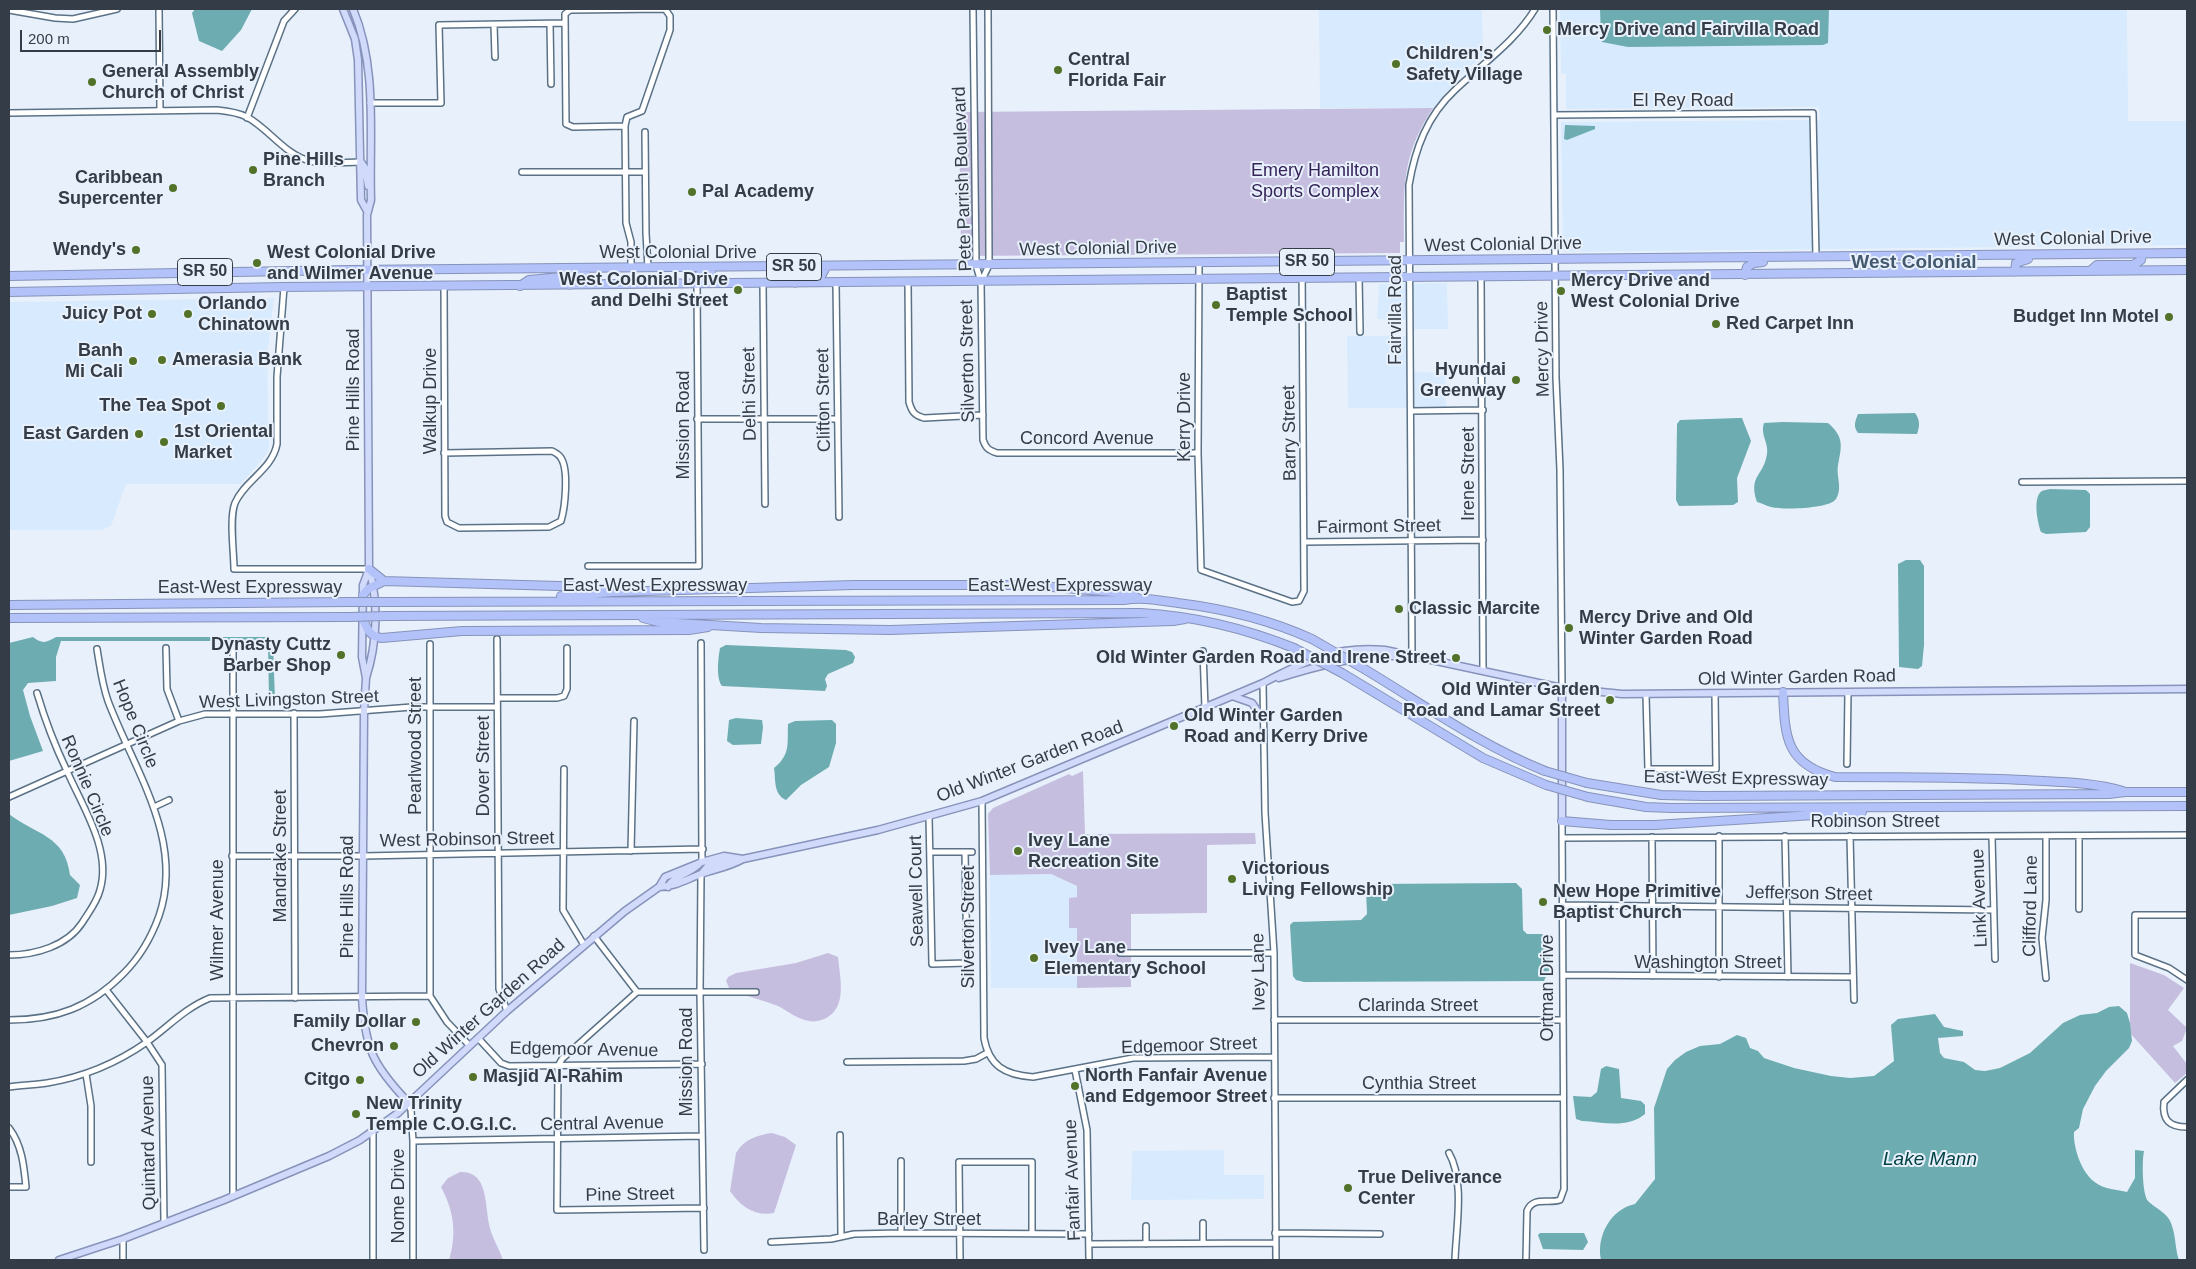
<!DOCTYPE html>
<html>
<head>
<meta charset="utf-8">
<style>
  body { margin:0 }
  #map { position:relative; width:2196px; height:1269px; overflow:hidden; background:#e8f1fb; font-family:Arial,sans-serif }
  canvas { display:block }
  .frame { position:absolute; inset:0; border:10px solid #343d47; pointer-events:none }
  .scale { position:absolute; left:20px; top:30px; width:141px; height:22px; box-sizing:border-box; border:2px solid #343d47; border-top:0; padding-left:6px; font-size:15px; line-height:18px; white-space:nowrap; color:#343d47; -webkit-text-stroke:4px #e8f1fb; paint-order:stroke }
</style>
</head>
<body>
<div id="map">
<canvas width="2196" height="1269"></canvas>
<div class="frame"></div>
<div class="scale">200 m</div>
</div>
<script>
const ctx = document.querySelector('canvas').getContext('2d');
ctx.lineJoin = 'round';
function paint(path, color) { ctx.fillStyle = color; ctx.fill(path, 'evenodd'); }
function stroke(path, color, width, dash) { ctx.strokeStyle = color; ctx.lineWidth = width; ctx.lineCap = dash ? 'butt' : 'round'; ctx.setLineDash(dash || []); ctx.stroke(path); }
function label(font, color, halo, rows, align = 'center') {
  ctx.font = font + ' Arial,sans-serif'; ctx.lineWidth = 4; ctx.setLineDash([]); ctx.textBaseline = 'middle'; ctx.strokeStyle = halo; ctx.fillStyle = color; for (const [text, x, y, turn = 0] of rows) {
    ctx.save(); ctx.translate(x, y); ctx.rotate((+turn || 0) * Math.PI / 180); ctx.textAlign = isNaN(turn) ? turn : align; if (halo) ctx.strokeText(text, 0, 0); ctx.fillText(text, 0, 0); ctx.restore();
  }
}
paint(new Path2D(`
  M 1319,9 L 1482,9 L 1483,56 L 1464,72 L 1433,108 L 1320,108 Z
  M 1560,9 L 2127,9 L 2128,121 L 2187,121 L 2187,245 L 1563,252 L 1561,122 L 1820,120 L 1819,107 L 1566,109 L 1566,74 L 1561,74 Z
  M 1447,283 L 1448,329 L 1413,329 L 1412,320 L 1377,319 L 1379,284 Z
  M 274,298 L 267,357 L 269,446 L 267,454 L 241,484 L 126,484 L 111,526 L 101,530 L 9,530 L 9,302 Z
  M 1347,336 L 1408,336 L 1408,369 L 1418,372 L 1445,373 L 1446,408 L 1348,408 Z
  M 1051,874 L 1077,886 L 1077,897 L 1069,898 L 1077,928 L 1077,988 L 991,988 L 990,875 Z
  M 1224,1150 L 1224,1175 L 1264,1175 L 1264,1199 L 1131,1200 L 1132,1151 Z`), '#d8eafd');
paint(new Path2D(`
  M 1433,108 C 1401,157 1404,186 1404,242 L 1400,242 L 1400,253 L 961,256 L 959,112 Z
  M 1083,771 L 1085,834 L 1255,833 L 1256,844 L 1207,845 L 1207,913 L 1131,914 L 1131,987 L 1077,988 L 1077,928 L 1069,928 L 1069,898 L 1077,897 L 1077,886 L 1051,874 L 990,875 L 988,814 L 993,808 L 1069,774 L 1072,776 Z
  M 828,953 L 838,957 C 840,978 848,1009 824,1019 C 819,1021 814,1022 809,1021 C 797,1019 788,1011 778,1006 C 762,1000 746,996 730,990 L 726,981 L 728,977 L 736,973 L 796,963 Z
  M 2130,963 L 2164,975 L 2184,988 L 2168,1010 L 2187,1028 L 2182,1041 L 2173,1046 L 2187,1064 L 2187,1073 L 2175,1083 L 2130,1033 Z
  M 772,1133 L 785,1137 L 796,1145 L 774,1213 C 755,1217 740,1206 730,1191 L 736,1153 C 744,1139 758,1135 772,1133 Z
  M 460,1172 C 488,1170 485,1205 489,1224 C 491,1236 499,1248 503,1260 L 449,1260 C 457,1234 454,1211 441,1187 L 448,1178 Z`), '#c6bedf');
paint(new Path2D(`
  M 195,9 L 252,9 L 241,30 L 222,51 L 199,41 L 192,13 Z
  M 1600,9 L 1829,9 L 1828,43 L 1823,45 L 1628,47 L 1602,42 L 1601,37 Z
  M 1565,125 L 1595,126 L 1595,129 L 1567,140 L 1564,139 Z
  M 1915,413 C 1920,420 1920,426 1917,434 L 1858,433 C 1853,426 1855,422 1858,414 Z
  M 1738,418 L 1742,418 L 1751,441 L 1737,478 L 1738,502 L 1733,505 L 1679,506 L 1676,500 L 1677,424 L 1680,420 Z
  M 1783,422 L 1828,423 C 1844,437 1842,445 1838,465 C 1836,477 1843,488 1836,499 C 1829,509 1783,510 1771,507 C 1767,506 1761,503 1757,502 C 1748,475 1764,476 1767,454 C 1769,443 1760,435 1764,423 Z
  M 2050,489 L 2086,490 L 2090,494 L 2090,527 L 2086,532 L 2046,534 L 2041,532 C 2038,524 2032,497 2042,491 C 2043,490 2048,490 2050,489 Z
  M 1906,560 L 1920,560 L 1924,566 L 1924,645 L 1922,666 L 1918,669 L 1899,667 L 1898,564 Z
  M 33,637 C 42,644 46,643 56,637 L 269,637 L 273,643 L 275,700 L 269,700 L 268,641 L 61,641 L 56,657 L 56,681 L 28,683 L 23,690 L 30,716 L 43,751 L 9,761 L 9,643 Z
  M 726,645 L 846,650 L 852,652 L 855,657 L 853,663 L 828,674 L 825,679 L 827,686 L 825,691 L 722,686 C 716,678 718,659 720,648 Z
  M 736,718 L 762,720 L 763,727 L 761,744 L 733,745 L 727,741 L 729,720 Z
  M 832,720 L 836,724 L 836,743 L 829,767 L 801,785 L 786,800 C 773,794 776,780 774,768 C 791,754 787,744 788,724 L 795,721 Z
  M 9,814 C 36,835 65,835 70,875 L 80,885 L 77,898 L 52,906 L 9,915 Z
  M 1516,883 L 1522,889 L 1523,930 L 1527,934 L 1542,934 L 1550,939 L 1549,970 L 1544,981 L 1304,982 L 1296,980 L 1293,976 L 1290,925 L 1293,922 L 1361,920 L 1367,914 L 1366,889 L 1372,884 Z
  M 2119,1006 L 2127,1013 L 2130,1023 L 2132,1041 L 2129,1048 L 2106,1071 L 2095,1086 L 2083,1109 L 2079,1128 L 2074,1132 C 2073,1148 2082,1174 2096,1183 C 2104,1189 2118,1190 2127,1192 L 2135,1178 L 2135,1150 L 2144,1151 C 2142,1160 2142,1194 2148,1201 C 2156,1209 2169,1213 2172,1226 C 2176,1237 2175,1249 2179,1260 L 1601,1260 C 1596,1236 1611,1209 1635,1204 L 1655,1179 L 1654,1108 L 1667,1069 L 1675,1060 L 1686,1052 L 1700,1046 L 1720,1044 L 1737,1035 L 1746,1038 L 1750,1048 L 1758,1051 L 1764,1058 L 1794,1068 L 1831,1076 L 1850,1078 L 1874,1076 L 1894,1061 L 1891,1025 L 1898,1019 L 1935,1014 L 1944,1027 L 1963,1031 L 1963,1036 L 1938,1038 L 1940,1053 L 1944,1058 L 1964,1062 L 1975,1070 L 1985,1071 L 2000,1068 L 2030,1053 L 2063,1023 L 2080,1015 L 2097,1013 L 2109,1007 Z
  M 1606,1066 L 1619,1069 L 1621,1098 L 1641,1101 L 1645,1105 L 1645,1114 C 1627,1129 1603,1122 1582,1121 L 1576,1119 L 1573,1096 L 1591,1097 L 1597,1092 L 1601,1069 Z
  M 1540,1233 L 1584,1233 L 1588,1242 L 1583,1250 L 1543,1249 L 1538,1235 Z`), '#6dacb0');
const minor = new Path2D(`
  M 159,9 L 160,110
  M 973,9 L 976,265 L 981,282 L 983,440 C 986,448 988,450 997,453 L 1198,453
  M 1553,9 L 1556,378 L 1560,470 L 1562,688
  M 9,10 L 55,18 L 73,19 L 117,9
  M 550,24 L 551,84
  M 494,25 L 495,57
  M 370,103 L 441,103 L 439,25 L 565,23
  M 9,113 L 217,110 C 227,111 237,112 247,117 C 269,129 285,155 310,161 C 325,165 345,162 360,162
  M 1554,115 L 1813,113 L 1816,257
  M 247,118 L 284,21 L 295,9
  M 625,126 L 573,127 L 566,124 L 565,14 L 570,10 L 664,9
  M 645,132 L 646,233 L 648,268
  M 522,172 L 645,172
  M 1199,263 L 1198,453 L 1201,570 L 1292,602 L 1299,601 L 1304,591 L 1302,262
  M 631,268 L 631,242 L 626,223 L 625,126 L 627,117 L 642,111 L 670,30 L 670,16 L 665,9
  M 1481,277 L 1483,671
  M 1359,278 L 1360,332
  M 908,282 L 909,402 C 912,412 914,415 924,418 L 983,415
  M 981,282 L 989,265 L 988,9
  M 836,283 L 839,517
  M 763,284 L 765,504
  M 444,286 L 445,516 L 447,522 L 459,528 L 549,527 L 561,521 C 565,508 569,470 561,458 C 559,454 556,453 552,451 L 444,453
  M 284,287 L 277,377 L 277,444 C 272,470 245,480 235,503 C 229,518 234,552 234,569 L 369,569
  M 1411,411 L 1483,410
  M 697,419 L 837,419
  M 2022,482 L 2187,481
  M 1304,542 L 1483,540
  M 588,566 L 699,566 L 697,284
  M 497,639 L 499,989 L 507,1011
  M 701,643 L 702,862
  M 233,644 L 233,1196
  M 430,644 L 430,996 L 447,1022 L 469,1045
  M 166,648 L 167,689 L 179,721
  M 1203,651 L 1205,708
  M 1412,656 L 1409,185 C 1415,149 1427,116 1455,90 C 1482,64 1515,42 1535,9
  M 1263,683 L 1265,813 L 1274,953 L 1276,1260
  M 1646,695 L 1648,769 L 1716,769 L 1715,694
  M 498,698 L 557,698 L 564,696 L 567,689 L 567,648
  M 294,713 L 295,998
  M 1847,764 L 1848,692
  M 564,769 L 563,910 L 584,945
  M 9,797 L 179,721 L 205,714 L 320,714 L 412,707 L 497,707
  M 982,801 L 984,1038 C 989,1066 1005,1075 1033,1077 L 1133,1058 L 1274,1057
  M 154,807 L 169,800
  M 929,817 L 932,964 L 967,963 L 965,852
  M 1719,836 L 1719,977
  M 1785,836 L 1788,977
  M 1850,836 L 1854,1000
  M 1992,836 L 1995,959
  M 2079,836 L 2079,909
  M 1652,837 L 1653,976
  M 1563,838 L 2187,835
  M 631,851 L 634,721
  M 930,852 L 972,852
  M 232,856 L 363,856 L 703,849
  M 701,874 L 700,992 L 704,1250
  M 1564,905 L 1994,910
  M 2187,915 L 2135,915 L 2135,955 L 2169,968 L 2187,980
  M 594,936 L 637,992
  M 1120,953 L 1274,953
  M 9,955 C 35,955 67,946 82,923 C 89,912 97,902 100,890 C 112,850 82,806 67,771 C 55,746 45,720 37,693
  M 1563,975 L 1853,977
  M 2046,978 L 2042,938 L 2046,900 L 2046,836
  M 107,991 L 147,1042 L 162,1065 L 164,1223
  M 637,992 L 562,1059 L 558,1066 L 557,1210 L 704,1208
  M 637,992 L 756,992
  M 9,1020 C 56,1020 91,1007 124,973 C 141,956 151,938 159,916 C 185,840 134,770 108,701 C 102,684 100,667 97,649
  M 1274,1020 L 1562,1020
  M 478,1038 L 501,1063 L 509,1066 L 702,1064
  M 847,1062 L 964,1061 L 976,1059 L 987,1053
  M 1075,1070 L 1087,1130 L 1089,1260
  M 86,1074 L 91,1106 L 91,1162
  M 2187,1080 L 2164,1102 C 2162,1120 2169,1127 2187,1127
  M 9,1087 C 22,1085 35,1085 47,1083 C 84,1077 117,1063 147,1042 C 168,1027 185,1008 210,998 L 430,996
  M 1274,1098 L 1563,1098
  M 408,1102 L 411,1110 L 413,1141 L 413,1260
  M 9,1128 C 22,1145 24,1166 26,1187 L 9,1187
  M 373,1133 L 373,1260
  M 840,1135 L 841,1237
  M 413,1141 L 702,1136
  M 1449,1153 C 1465,1181 1456,1228 1455,1260
  M 901,1161 L 901,1233
  M 1203,1223 L 1203,1243
  M 1146,1226 L 1146,1244
  M 1275,1233 L 1380,1234
  M 771,1242 L 831,1239 L 854,1234 L 901,1233 L 1089,1234
  M 1089,1244 L 1275,1243
  M 123,1260 L 123,1239
  M 960,1260 L 959,1162 L 1032,1162 L 1032,1233
  M 1526,1260 L 1527,1211 C 1533,1196 1548,1204 1560,1200 L 1564,1189 L 1562,821`);
const major = new Path2D(`
  M 343,9 L 355,39 L 358,60 L 361,200 L 367,211
  M 353,9 C 378,69 369,136 371,200 L 367,215 L 369,569 C 379,603 377,644 366,678
  M 361,162 L 365,168 L 368,186
  M 369,569 L 363,585 L 362,657 L 366,678 L 364,711 L 362,997 C 365,1049 373,1065 408,1102
  M 1279,678 C 1318,666 1357,655 1398,656
  M 1562,688 L 1562,821
  M 1232,696 L 1252,703 L 1263,719
  M 702,873 L 708,866 L 733,858
  M 659,887 C 674,887 687,879 701,874 C 715,869 729,867 743,859 L 878,830 L 982,801 L 1263,683 C 1305,661 1336,645 1385,650 L 1562,688 L 1622,694 L 2187,689
  M 668,887 C 674,874 692,874 701,862
  M 59,1260 L 123,1239 L 224,1200 L 329,1156 L 360,1140 L 398,1113 L 507,1011 L 625,911 L 659,887 L 665,877 L 702,862 L 724,856 L 743,859`);
const highway = new Path2D(`
  M 2090,271 L 2097,265 L 2133,265 L 2141,260 L 2142,254
  M 2015,272 L 2016,263 L 2028,259
  M 1884,273 L 1887,268 L 1932,266 L 1937,263 L 1938,256
  M 1745,275 L 1747,267 L 1754,263 L 1763,262
  M 9,276 L 348,270 L 2187,253
  M 795,283 L 803,278 L 821,276 L 826,267
  M 697,284 L 697,277 L 700,274 L 711,272
  M 570,285 L 570,278 L 573,275 L 585,272
  M 196,286 L 211,281 L 219,271
  M 520,286 L 529,280 L 562,277 L 565,269
  M 9,292 L 284,287 L 2187,270
  M 369,569 L 384,581
  M 363,595 L 368,589 L 384,581 L 594,587 L 606,591
  M 561,596 L 613,592 L 854,585 L 1027,585 L 1126,593 L 1136,597
  M 387,602 L 1124,600 C 1142,597 1159,600 1178,603 C 1226,609 1268,619 1312,639
  M 9,605 L 350,602
  M 387,616 L 1141,613 C 1194,616 1244,628 1294,648
  M 9,618 L 349,617
  M 643,618 L 659,622 L 761,628 L 890,630 L 1173,621 L 1185,619
  M 363,619 C 367,629 370,637 382,638 L 462,631 L 689,630 L 708,627
  M 1366,670 C 1424,705 1482,746 1545,771
  M 1342,673 L 1483,758 L 1546,785
  M 1783,692 C 1785,736 1785,764 1835,777 C 1898,777 1962,777 2025,780 C 2057,782 2092,782 2123,791
  M 1587,783 L 1661,795 L 1703,796 L 2109,794 L 2125,792 L 2187,792
  M 1588,797 L 1646,807 L 1671,808 L 2187,806
  M 1562,821 L 1611,825 L 1655,825 L 1862,812`);
stroke(minor, '#5b7186', 8);
stroke(major, '#8793ba', 9);
stroke(highway, '#8793ba', 10);
stroke(minor, '#fff', 5);
stroke(major, '#d1dafb', 6);
stroke(highway, '#b3c2f8', 8);
const highwayBridge = new Path2D(`
  M 350,602 L 387,602
  M 349,617 L 387,616
  M 1312,639 L 1366,670
  M 1294,648 L 1342,673
  M 1545,771 L 1587,783
  M 1546,785 L 1588,797`);
stroke(highwayBridge, '#8793ba', 10, []);
stroke(highwayBridge, '#b3c2f8', 8);
for (const [x, y, r, color] of [
  [1547,30,5,"#527229"],
  [1396,64,5,"#527229"],
  [1058,70,5,"#527229"],
  [92,82,5,"#527229"],
  [253,170,5,"#527229"],
  [173,188,5,"#527229"],
  [692,192,5,"#527229"],
  [136,250,5,"#527229"],
  [257,263,5,"#527229"],
  [738,290,5,"#527229"],
  [1561,291,5,"#527229"],
  [1216,305,5,"#527229"],
  [152,314,5,"#527229"],
  [188,314,5,"#527229"],
  [2169,317,5,"#527229"],
  [1716,324,5,"#527229"],
  [162,360,5,"#527229"],
  [133,361,5,"#527229"],
  [1516,380,5,"#527229"],
  [221,406,5,"#527229"],
  [139,434,5,"#527229"],
  [164,442,5,"#527229"],
  [1399,609,5,"#527229"],
  [1569,628,5,"#527229"],
  [341,655,5,"#527229"],
  [1456,658,5,"#527229"],
  [1610,700,5,"#527229"],
  [1174,726,5,"#527229"],
  [1018,851,5,"#527229"],
  [1232,879,5,"#527229"],
  [1543,902,5,"#527229"],
  [1034,958,5,"#527229"],
  [416,1022,5,"#527229"],
  [394,1046,5,"#527229"],
  [473,1077,5,"#527229"],
  [360,1080,5,"#527229"],
  [1075,1086,5,"#527229"],
  [356,1114,5,"#527229"],
  [1348,1188,5,"#527229"]
]) { const dot = new Path2D(); dot.arc(x, y, r, 0, 2 * Math.PI); ctx.fillStyle = color; ctx.fill(dot); stroke(dot, '#e8f1fb', 2); }
for (const [x, y, w] of [
  [1307,262,55],
  [794,267,55],
  [205,272,55]
]) { const box = new Path2D(); box.roundRect(x - w / 2, y - 13.5, w, 27, 4); ctx.fillStyle = '#e8f1fb'; ctx.fill(box); stroke(box, '#343d47', 1); }
label('bold 16px', '#343d47', null, [
  ["SR 50",1307,262],
  ["SR 50",794,267],
  ["SR 50",205,272]
]);
label('bold 18px', '#343d47', '#e8f1fb', [
  ["Mercy Drive and Fairvilla Road",1557,30],
  ["Children's",1406,54],
  ["Safety Village",1406,75],
  ["Central",1068,60],
  ["Florida Fair",1068,81],
  ["General Assembly",102,72],
  ["Church of Christ",102,93],
  ["Pine Hills",263,160],
  ["Branch",263,181],
  ["Caribbean",163,178,"right"],
  ["Supercenter",163,199,"right"],
  ["Pal Academy",702,192],
  ["Wendy's",126,250,"right"],
  ["West Colonial Drive",267,253],
  ["and Wilmer Avenue",267,274],
  ["West Colonial Drive",728,280,"right"],
  ["and Delhi Street",728,301,"right"],
  ["Mercy Drive and",1571,281],
  ["West Colonial Drive",1571,302],
  ["Baptist",1226,295],
  ["Temple School",1226,316],
  ["Orlando",198,304],
  ["Chinatown",198,325],
  ["Juicy Pot",142,314,"right"],
  ["Budget Inn Motel",2159,317,"right"],
  ["Red Carpet Inn",1726,324],
  ["Banh",123,351,"right"],
  ["Mi Cali",123,372,"right"],
  ["Amerasia Bank",172,360],
  ["Hyundai",1506,370,"right"],
  ["Greenway",1506,391,"right"],
  ["The Tea Spot",211,406,"right"],
  ["1st Oriental",174,432],
  ["Market",174,453],
  ["East Garden",129,434,"right"],
  ["Classic Marcite",1409,609],
  ["Mercy Drive and Old",1579,618],
  ["Winter Garden Road",1579,639],
  ["Dynasty Cuttz",331,645,"right"],
  ["Barber Shop",331,666,"right"],
  ["Old Winter Garden Road and Irene Street",1446,658,"right"],
  ["Old Winter Garden",1600,690,"right"],
  ["Road and Lamar Street",1600,711,"right"],
  ["Old Winter Garden",1184,716],
  ["Road and Kerry Drive",1184,737],
  ["Ivey Lane",1028,841],
  ["Recreation Site",1028,862],
  ["Victorious",1242,869],
  ["Living Fellowship",1242,890],
  ["New Hope Primitive",1553,892],
  ["Baptist Church",1553,913],
  ["Ivey Lane",1044,948],
  ["Elementary School",1044,969],
  ["Family Dollar",406,1022,"right"],
  ["Chevron",384,1046,"right"],
  ["North Fanfair Avenue",1085,1076],
  ["and Edgemoor Street",1085,1097],
  ["Masjid Al-Rahim",483,1077],
  ["Citgo",350,1080,"right"],
  ["New Trinity",366,1104],
  ["Temple C.O.G.I.C.",366,1125],
  ["True Deliverance",1358,1178],
  ["Center",1358,1199]
], 'left');
label('18px', '#343d47', '#e8f1fb', [
  ["El Rey Road",1683,101],
  ["Pete Parrish Boulevard",963,179,-92],
  ["West Colonial Drive",2073,239,-1],
  ["West Colonial Drive",1503,245,-1],
  ["West Colonial Drive",1098,249,-1],
  ["West Colonial Drive",678,253],
  ["Fairvilla Road",1396,310,-90],
  ["Mercy Drive",1543,349,-91],
  ["Silverton Street",968,361,-91],
  ["Pine Hills Road",354,390,-90],
  ["Delhi Street",750,394,-91],
  ["Clifton Street",824,400,-91],
  ["Walkup Drive",431,401,-90],
  ["Kerry Drive",1185,417,-90],
  ["Mission Road",684,425,-90],
  ["Barry Street",1290,433,-91],
  ["Concord Avenue",1087,439],
  ["Irene Street",1469,474,-90],
  ["Fairmont Street",1379,527,-1],
  ["East-West Expressway",655,586],
  ["East-West Expressway",1060,586],
  ["East-West Expressway",250,588],
  ["Old Winter Garden Road",1797,678,-1],
  ["West Livingston Street",289,700,-2],
  ["Hope Circle",135,724,68],
  ["Pearlwood Street",416,746,-90],
  ["Old Winter Garden Road",1030,762,-21],
  ["Dover Street",484,766,-90],
  ["East-West Expressway",1736,779,1],
  ["Ronnie Circle",87,786,67],
  ["Robinson Street",1875,822],
  ["West Robinson Street",467,840,-1],
  ["Mandrake Street",281,856,-90],
  ["Seawell Court",917,891,-91],
  ["Jefferson Street",1809,894,1],
  ["Pine Hills Road",348,897,-90],
  ["Link Avenue",1980,898,-92],
  ["Clifford Lane",2031,906,-89],
  ["Wilmer Avenue",218,920,-90],
  ["Silverton Street",969,927,-90],
  ["Washington Street",1708,963],
  ["Ivey Lane",1259,972,-91],
  ["Ortman Drive",1548,988,-90],
  ["Clarinda Street",1418,1006],
  ["Old Winter Garden Road",489,1009,-42],
  ["Edgemoor Street",1189,1046,-2],
  ["Edgemoor Avenue",584,1050,1],
  ["Mission Road",687,1062,-90],
  ["Cynthia Street",1419,1084],
  ["Central Avenue",602,1124,-1],
  ["Quintard Avenue",149,1143,-91],
  ["Fanfair Avenue",1073,1180,-92],
  ["Pine Street",630,1195,-1],
  ["Nome Drive",399,1196,-90],
  ["Barley Street",929,1220]
]);
label('18px', '#36235a', '#e8f1fb', [
  ["Emery Hamilton",1315,171],
  ["Sports Complex",1315,192]
]);
label('bold 19px', '#44596e', '#e8f1fb', [
  ["West Colonial",1914,263]
]);
label('italic 19px', '#024144', '#e8f1fb', [
  ["Lake Mann",1930,1160]
]);
</script>
</body>
</html>
